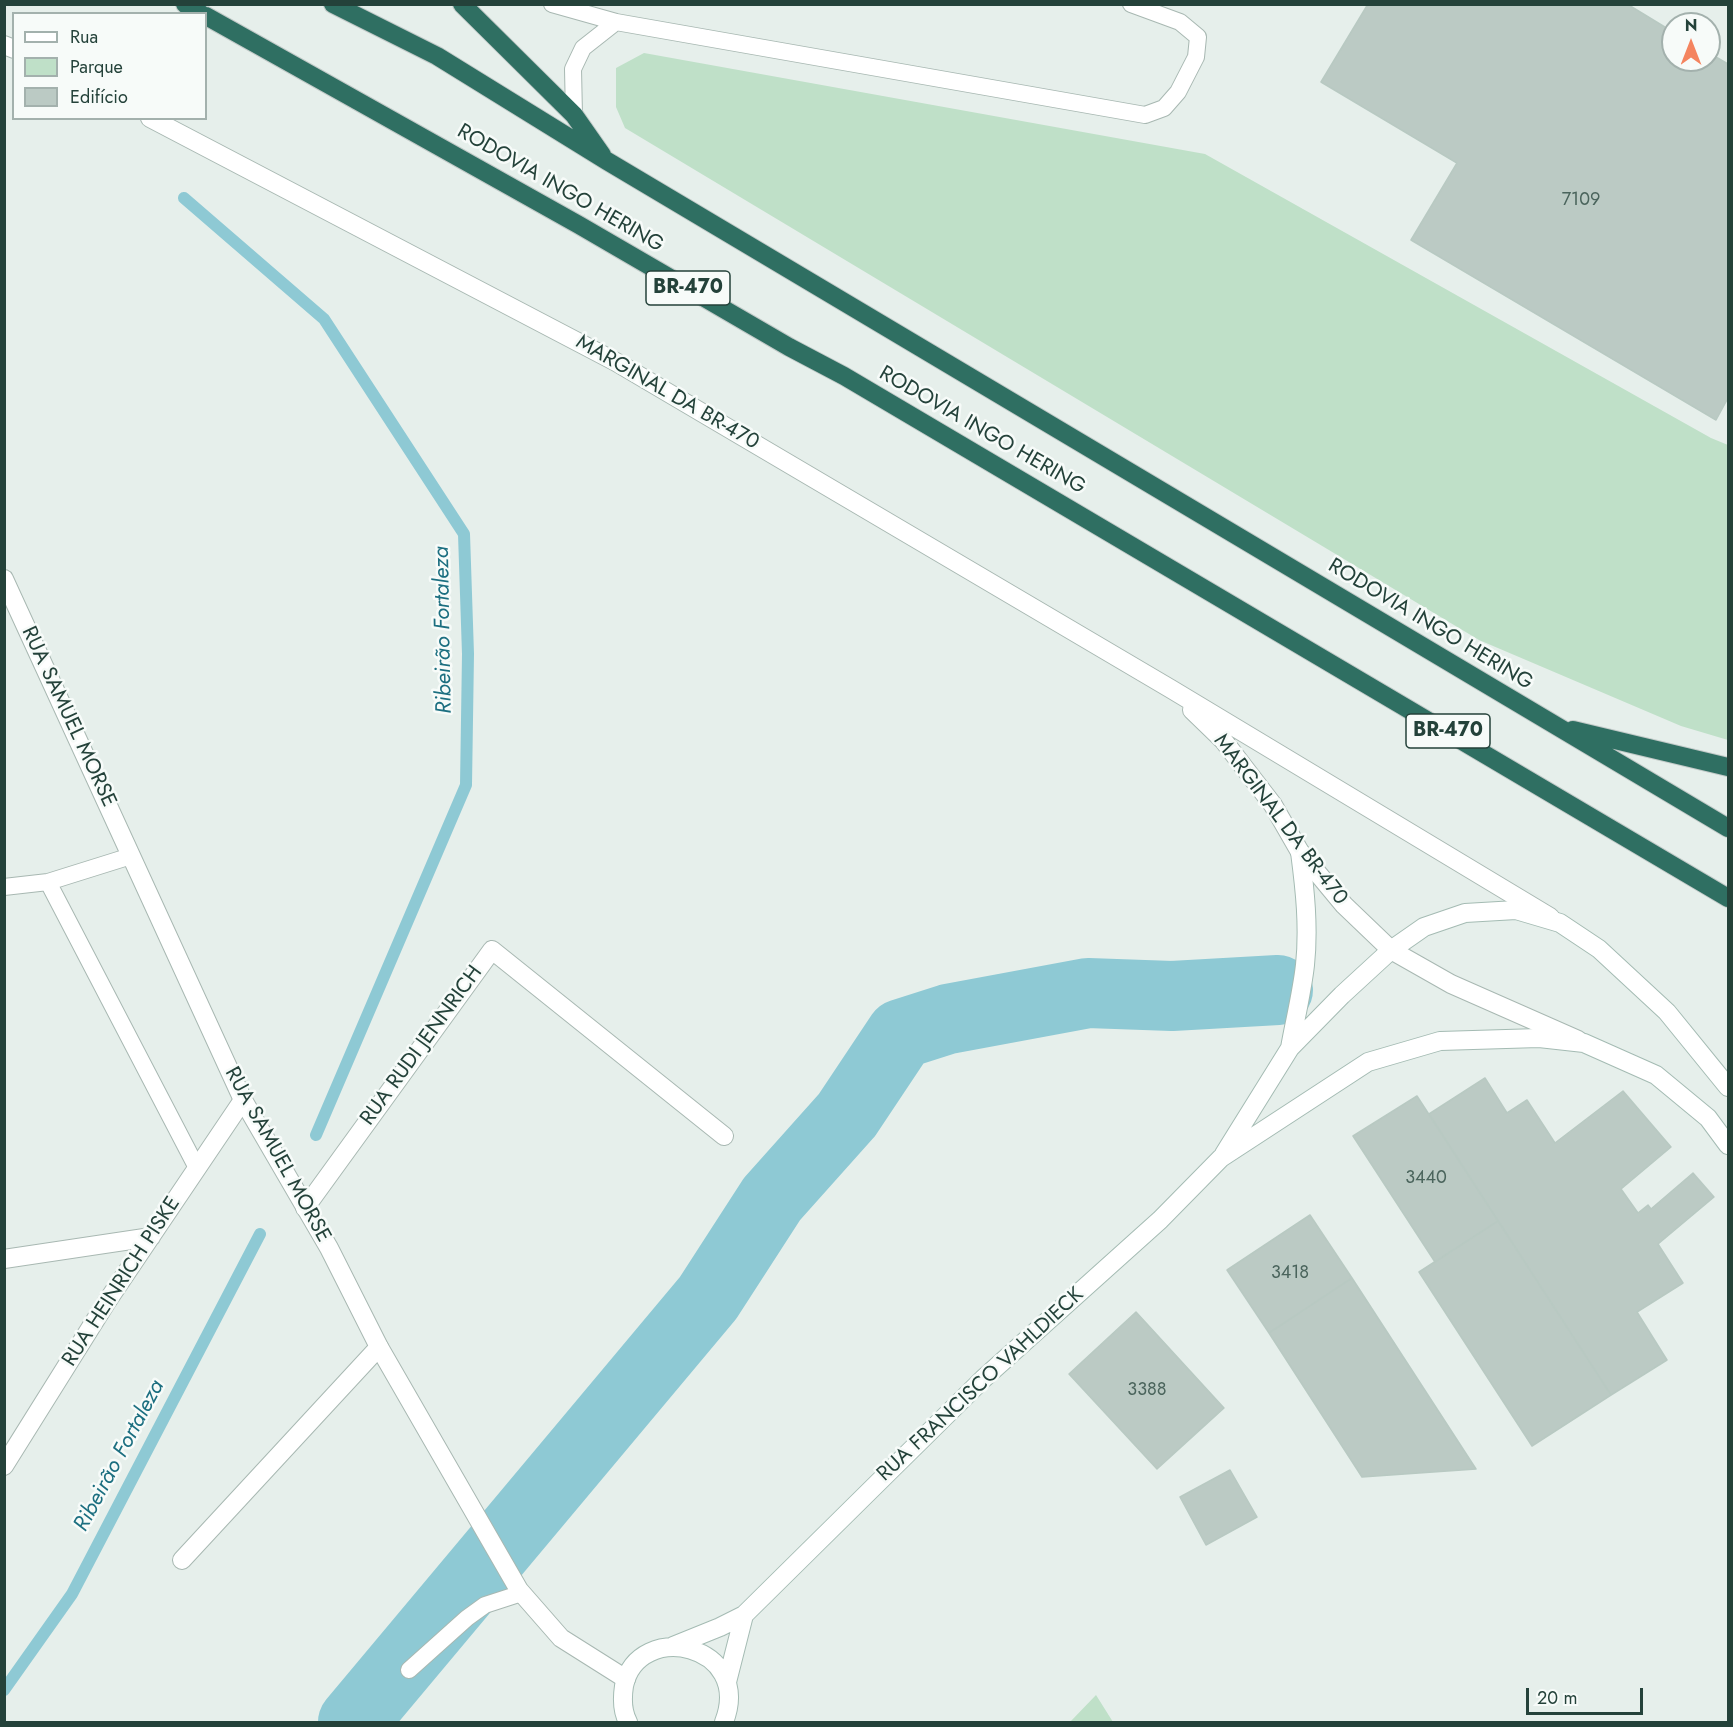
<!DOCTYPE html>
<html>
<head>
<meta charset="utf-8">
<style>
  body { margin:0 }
  #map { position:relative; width:1733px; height:1727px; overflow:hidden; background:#e6efeb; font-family:Jost,sans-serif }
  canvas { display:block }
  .frame { position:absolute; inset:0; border:6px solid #24423a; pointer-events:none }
  .legend { position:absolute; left:12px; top:12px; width:195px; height:108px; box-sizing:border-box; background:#f7fbf9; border:2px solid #a3b1ad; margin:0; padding:8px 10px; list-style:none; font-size:18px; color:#24423a }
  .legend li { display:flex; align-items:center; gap:12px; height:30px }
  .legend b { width:30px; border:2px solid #a3b1ad }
  .north { position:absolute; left:1661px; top:12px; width:60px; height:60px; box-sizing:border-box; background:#f7fbf9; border:2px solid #a3b1ad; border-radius:50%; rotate:0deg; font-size:16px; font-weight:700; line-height:24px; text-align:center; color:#24423a }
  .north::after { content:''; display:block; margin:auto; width:21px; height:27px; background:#f4845f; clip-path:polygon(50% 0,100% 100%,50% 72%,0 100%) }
  .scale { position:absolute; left:1526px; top:1688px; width:117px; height:27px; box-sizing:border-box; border:3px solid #24423a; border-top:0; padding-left:8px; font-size:18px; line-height:21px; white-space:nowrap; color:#24423a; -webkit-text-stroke:4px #f7fbf9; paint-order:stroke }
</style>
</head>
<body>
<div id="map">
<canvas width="1733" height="1727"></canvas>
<div class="frame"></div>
<ul class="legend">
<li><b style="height:8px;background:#fff"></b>Rua</li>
<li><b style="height:16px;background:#bfe0c8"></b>Parque</li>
<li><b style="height:16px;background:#bbcac4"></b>Edifício</li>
</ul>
<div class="north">N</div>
<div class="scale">20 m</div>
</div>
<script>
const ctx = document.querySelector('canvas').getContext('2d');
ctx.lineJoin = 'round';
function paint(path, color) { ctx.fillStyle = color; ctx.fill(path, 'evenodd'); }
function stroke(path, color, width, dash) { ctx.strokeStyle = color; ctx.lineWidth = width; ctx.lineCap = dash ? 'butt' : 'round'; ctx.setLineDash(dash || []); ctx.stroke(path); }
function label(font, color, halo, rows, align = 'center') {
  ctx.font = font + ' Jost,sans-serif'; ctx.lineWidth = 5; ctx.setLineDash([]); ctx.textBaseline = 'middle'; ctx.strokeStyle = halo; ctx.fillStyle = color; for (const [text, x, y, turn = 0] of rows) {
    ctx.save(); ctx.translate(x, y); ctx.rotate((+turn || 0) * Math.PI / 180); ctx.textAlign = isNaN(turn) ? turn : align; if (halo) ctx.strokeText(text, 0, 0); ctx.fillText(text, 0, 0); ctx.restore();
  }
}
paint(new Path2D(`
  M 644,53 L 1205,154 L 1711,438 L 1728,445 L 1728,740 L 1681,726 L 1479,640 L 625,128 L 616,107 L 616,68 Z
  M 1096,1695 L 1113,1722 L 1070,1722 Z`), '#bfe0c8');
stroke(new Path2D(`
  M 184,198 L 324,319 L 464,534 L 468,654 L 466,785 L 316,1135
  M 4,1690 L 72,1594 L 260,1234`), '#8ec9d4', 12);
stroke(new Path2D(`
  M 353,1722 L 708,1298 L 772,1199 L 847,1115 L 901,1034 L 948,1019 L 1088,993 L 1172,996 L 1278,990`), '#8ec9d4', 70);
const building = new Path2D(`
  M 1368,4 L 1627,4 L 1673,32 L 1673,60 L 1709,60 L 1709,53 L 1728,64 L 1728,398 L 1716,420 L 1411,240 L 1457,163 L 1321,82 Z
  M 1485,1078 L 1507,1113 L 1527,1100 L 1555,1143 L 1623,1091 L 1671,1147 L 1621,1189 L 1638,1213 L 1648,1205 L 1651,1209 L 1693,1173 L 1714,1197 L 1658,1244 L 1683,1283 L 1637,1312 L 1667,1360 L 1611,1395 L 1429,1114 Z
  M 1417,1096 L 1498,1221 L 1435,1262 L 1353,1136 Z
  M 1310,1215 L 1352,1278 L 1269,1333 L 1227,1270 Z
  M 1498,1221 L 1611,1395 L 1532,1446 L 1419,1272 Z
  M 1352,1278 L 1476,1469 L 1362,1477 L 1269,1333 Z
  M 1136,1312 L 1224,1408 L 1157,1469 L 1069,1374 Z
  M 1230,1470 L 1257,1517 L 1206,1545 L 1180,1497 Z`);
paint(building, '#bbcac4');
stroke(building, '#b8c9c2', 1.5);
const service = new Path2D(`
  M 552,4 L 616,22 L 1145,115 L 1164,108 L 1178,92 L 1196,57 L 1198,37 L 1180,22 L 1131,4
  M 574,115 L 573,69 L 583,48 L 616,22
  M 48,882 L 197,1168
  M 4,887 L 48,882 L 131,856
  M 409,1670 L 467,1618 L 485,1605 L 522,1593`);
const minor = new Path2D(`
  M 305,1208 L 492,950 L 724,1136
  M 4,1259 L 151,1237
  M 4,1466 L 106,1303 L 243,1100
  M 182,1560 L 379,1347`);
const tertiary = new Path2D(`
  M 4,45 L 14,49
  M 150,118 L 616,362 L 1171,689 L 1550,917
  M 4,579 L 243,1100 L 329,1248 L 379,1347 L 519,1590 L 561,1638 L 626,1679
  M 1192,710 L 1223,740 L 1273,805 L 1300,852 L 1344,905 L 1391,950 L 1451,984 L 1578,1040`);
const secondary = new Path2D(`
  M 1290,1048 C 1295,1020 1302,992 1305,965 C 1309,927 1305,890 1300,852
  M 1224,1154 L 1290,1048 L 1342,995 L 1391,950 L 1424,927 L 1465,913 L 1516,910 L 1560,923 L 1599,949 L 1667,1012 L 1728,1087
  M 673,1646 L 720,1627 L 744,1615 L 983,1379 L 1160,1220 L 1221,1158 L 1368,1062 L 1440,1041 L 1539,1038 L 1584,1043 L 1656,1075 L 1708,1118 L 1728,1145
  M 727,1682 L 744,1615
  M 628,1722 C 622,1711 622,1699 624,1686 C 638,1619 754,1644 724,1722`);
const motorway = new Path2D(`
  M 185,4 L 201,14
  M 333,4 L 437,56 L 607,161 L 1728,828
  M 462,4 L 574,115 L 602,155
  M 206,16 L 579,225 L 789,347 L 844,376 L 1728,898
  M 1573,730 L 1728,767`);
stroke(service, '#a8b8b2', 18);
stroke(minor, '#a8b8b2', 20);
stroke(tertiary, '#a8b8b2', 20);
stroke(secondary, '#a4bbb3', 20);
stroke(motorway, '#c2cac8', 20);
stroke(service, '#fff', 16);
stroke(minor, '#fff', 18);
stroke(tertiary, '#fff', 18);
stroke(secondary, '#fff', 18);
stroke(motorway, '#2f6f62', 18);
label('18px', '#4a645c', null, [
  ["7109",1581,201],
  ["3440",1426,1179],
  ["3418",1290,1274],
  ["3388",1147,1391]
]);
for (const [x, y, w] of [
  [688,288,84],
  [1448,731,84]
]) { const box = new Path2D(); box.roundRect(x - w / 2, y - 17, w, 34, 4.5); ctx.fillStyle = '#f7fbf9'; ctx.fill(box); stroke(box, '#24423a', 1.5); }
label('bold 20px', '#24423a', null, [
  ["BR-470",688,288],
  ["BR-470",1448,731]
]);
label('21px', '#24423a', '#f7fbf9', [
  ["RODOVIA INGO HERING",560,189,30],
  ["MARGINAL DA BR-470",667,393,30],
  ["RODOVIA INGO HERING",982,431,30],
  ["RODOVIA INGO HERING",1430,625,31],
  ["RUA SAMUEL MORSE",68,717,65],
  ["MARGINAL DA BR-470",1280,820,53],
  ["RUA RUDI JENNRICH",422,1046,-54],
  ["RUA SAMUEL MORSE",277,1155,61],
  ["RUA HEINRICH PISKE",122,1282,-57],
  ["RUA FRANCISCO VAHLDIECK",981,1385,-43]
]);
label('italic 22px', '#1c6f80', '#f7fbf9', [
  ["Ribeirão Fortaleza",444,630,-91],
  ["Ribeirão Fortaleza",120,1456,-62]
]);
</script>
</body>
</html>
